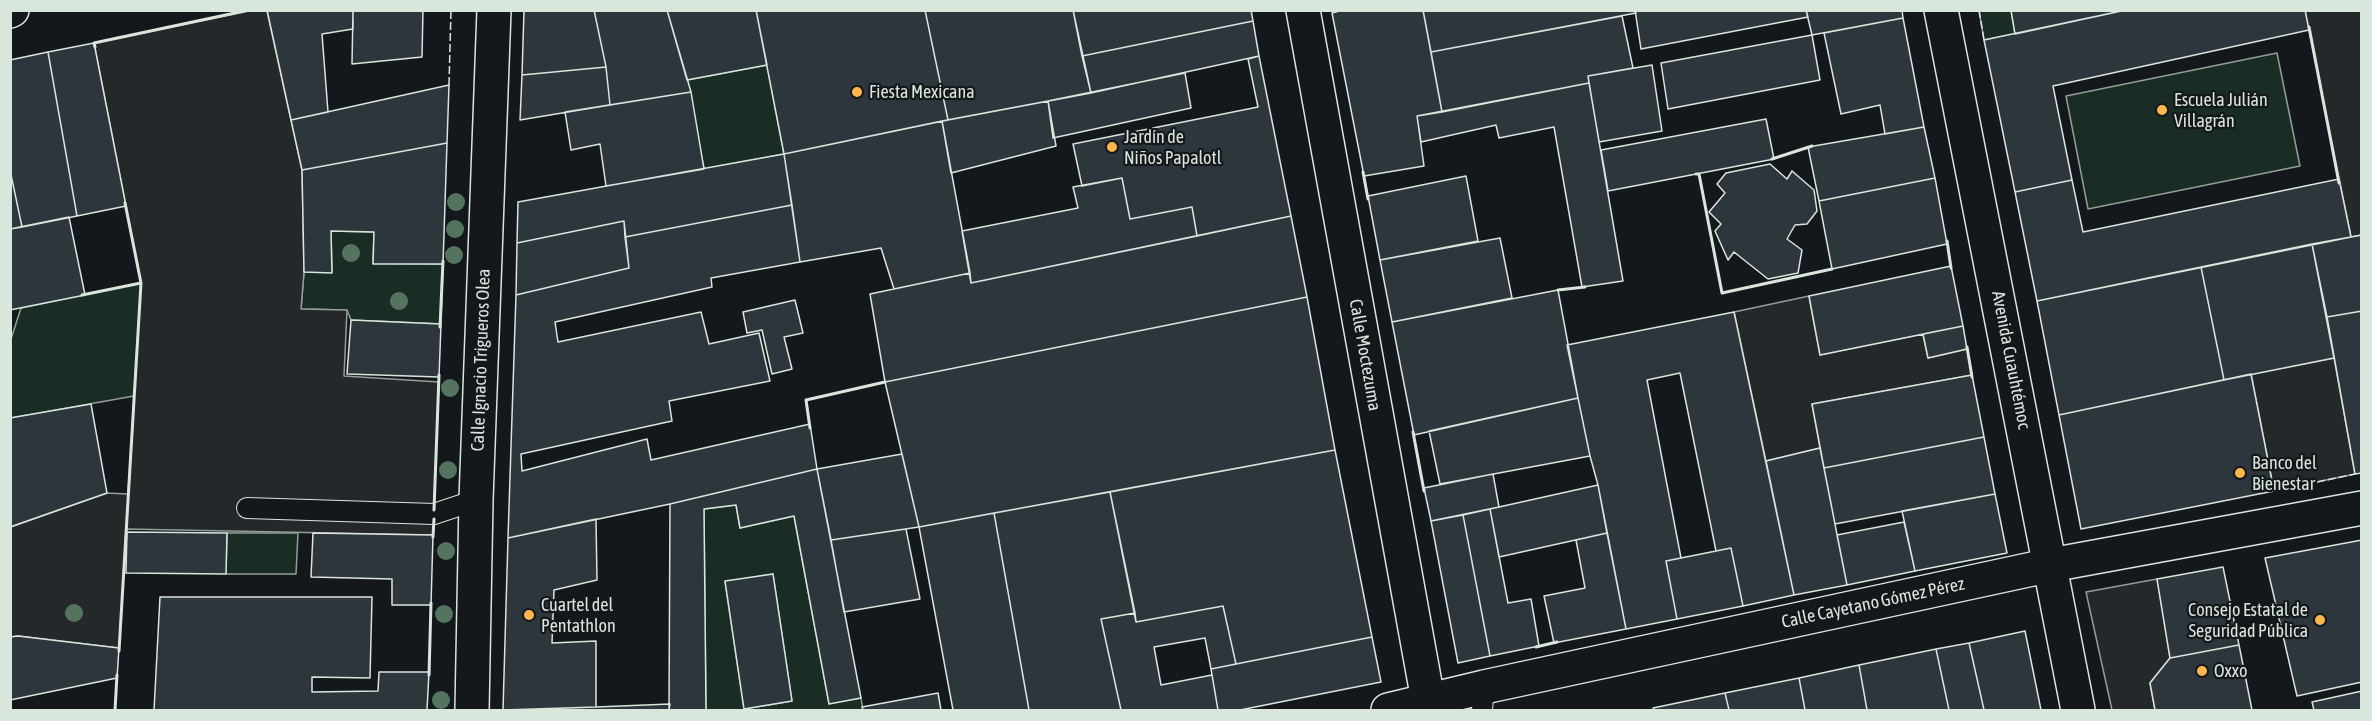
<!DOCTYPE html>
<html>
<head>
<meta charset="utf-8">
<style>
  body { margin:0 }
  #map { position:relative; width:2372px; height:721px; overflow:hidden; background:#14181c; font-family:"Asap Condensed",sans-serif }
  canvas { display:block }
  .frame { position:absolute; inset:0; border:12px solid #d8e6dc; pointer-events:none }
</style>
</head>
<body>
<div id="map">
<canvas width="2372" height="721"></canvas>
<div class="frame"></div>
</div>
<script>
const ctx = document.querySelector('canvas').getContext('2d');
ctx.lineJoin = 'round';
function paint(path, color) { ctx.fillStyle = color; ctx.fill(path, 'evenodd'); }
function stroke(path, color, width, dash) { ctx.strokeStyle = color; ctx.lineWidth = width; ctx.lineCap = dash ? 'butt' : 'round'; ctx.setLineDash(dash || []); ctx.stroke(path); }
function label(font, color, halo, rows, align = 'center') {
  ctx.font = font + ' "Asap Condensed",sans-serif'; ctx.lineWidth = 4.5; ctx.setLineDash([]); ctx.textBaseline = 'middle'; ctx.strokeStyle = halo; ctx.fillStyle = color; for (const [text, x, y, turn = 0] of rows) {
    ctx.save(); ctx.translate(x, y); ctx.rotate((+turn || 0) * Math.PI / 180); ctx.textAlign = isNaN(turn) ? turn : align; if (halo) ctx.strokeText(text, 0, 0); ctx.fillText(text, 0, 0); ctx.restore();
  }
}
const green = new Path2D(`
  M 1979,11 L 2011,11 L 2015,34 L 1984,40 Z
  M 2277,53 L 2300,166 L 2088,209 L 2066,96 Z
  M 767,65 L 784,154 L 704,169 L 687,80 Z
  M 331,231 L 374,232 L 373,263 L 443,264 L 441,324 L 351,320 L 347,310 L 301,309 L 304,272 L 332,272 Z
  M 141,283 L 134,396 L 11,418 L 11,339 L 21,308 Z
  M 736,505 L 740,528 L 794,516 L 829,703 L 861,698 L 863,710 L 706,710 L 704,509 ZM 773,574 L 792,701 L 744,709 L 725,582 Z
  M 227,533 L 298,533 L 296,574 L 226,574 Z`);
paint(green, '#1a2d24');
stroke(green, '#939e99', 1.5);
const parking = new Path2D(`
  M 249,11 L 267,11 L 302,170 L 304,272 L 301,309 L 347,310 L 344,376 L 439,382 L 433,535 L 126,529 L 119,648 L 18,636 L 11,637 L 11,527 L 107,493 L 128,494 L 141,283 L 94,43 Z
  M 2305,11 L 2361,11 L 2361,235 L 2351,237 Z
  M 1809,296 L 1820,355 L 1923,334 L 1928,358 L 1967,349 L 1972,375 L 1812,404 L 1820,448 L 1766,461 L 1734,312 Z
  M 2334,358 L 2355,474 L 2274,491 L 2251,374 Z
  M 2157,579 L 2170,658 L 2150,683 L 2155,710 L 2112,710 L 2086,592 Z`);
paint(parking, '#24282b');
stroke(parking, '#939e99', 1.5);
const building = new Path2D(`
  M 267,10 L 353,10 L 353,29 L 322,34 L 328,112 L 291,120 Z
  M 353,10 L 423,10 L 422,57 L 352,64 Z
  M 524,10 L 594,10 L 606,67 L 522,75 Z
  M 594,10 L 667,10 L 691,92 L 610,105 L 606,67 Z
  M 667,10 L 756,10 L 767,65 L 687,80 Z
  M 756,10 L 925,10 L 948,120 L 784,154 Z
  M 925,10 L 1073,10 L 1091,93 L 948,120 Z
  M 1073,10 L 1251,10 L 1253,21 L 1082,56 Z
  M 1343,10 L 1423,10 L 1442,112 L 1417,116 L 1424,166 L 1364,176 L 1332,13 Z
  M 1423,10 L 1635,10 L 1636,13 L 1431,52 Z
  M 1635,10 L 1806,10 L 1808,17 L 1641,49 Z
  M 1806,10 L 1902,10 L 1903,18 L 1812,35 Z
  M 2011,10 L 2126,10 L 2015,34 Z
  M 2126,10 L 2305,10 L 2309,30 L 2053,86 L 2072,180 L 2015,192 L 1984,40 Z
  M 1622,16 L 1633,68 L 1588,76 L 1589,83 L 1442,112 L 1431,52 Z
  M 1903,18 L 1924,127 L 1885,134 L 1880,105 L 1841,114 L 1824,33 Z
  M 1253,21 L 1259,56 L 1091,93 L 1082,56 Z
  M 1812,35 L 1820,80 L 1668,109 L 1661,63 Z
  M 94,43 L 126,206 L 77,216 L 48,52 Z
  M 48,52 L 77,216 L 22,227 L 10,170 L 10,60 Z
  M 1259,56 L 1291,216 L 1197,236 L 1192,207 L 1130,219 L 1122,178 L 1082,186 L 1073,144 L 1258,107 L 1248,59 Z
  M 1652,65 L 1662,131 L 1599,142 L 1588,76 Z
  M 606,67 L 610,105 L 520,120 L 522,75 Z
  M 1185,73 L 1191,108 L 1053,138 L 1048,101 Z
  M 1589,83 L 1623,281 L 1582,287 L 1554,127 L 1499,138 L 1496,125 L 1421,142 L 1417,116 Z
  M 449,85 L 447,143 L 302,170 L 291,120 Z
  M 691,92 L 704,169 L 606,186 L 600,144 L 571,150 L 565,112 Z
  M 1048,101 L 1056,146 L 951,173 L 942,121 Z
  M 1766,119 L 1774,159 L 1608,191 L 1601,150 Z
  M 942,121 L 970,273 L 894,289 L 881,248 L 800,262 L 784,154 Z
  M 1924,127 L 1935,178 L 1819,201 L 1808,147 Z
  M 447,143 L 443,264 L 373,264 L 374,232 L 331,231 L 332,273 L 304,272 L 302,170 Z
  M 784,154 L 792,205 L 625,237 L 624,221 L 517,243 L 518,202 Z
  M 1770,164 L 1787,179 L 1792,171 L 1814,190 L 1817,211 L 1807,224 L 1795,225 L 1787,239 L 1802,250 L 1798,273 L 1768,279 L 1734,252 L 1728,260 L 1715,231 L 1721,224 L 1709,212 L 1725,193 L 1717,184 L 1726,173 Z
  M 10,170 L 22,227 L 10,229 Z
  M 1466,176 L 1478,241 L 1380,260 L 1368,196 Z
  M 1122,178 L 1130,219 L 1192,207 L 1197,236 L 971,283 L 962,231 L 1078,208 L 1073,187 Z
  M 1935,178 L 1947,244 L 1832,269 L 1819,201 Z
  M 2339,179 L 2351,237 L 2037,301 L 2015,192 L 2072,180 L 2083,232 Z
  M 792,205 L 800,262 L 711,278 L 712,287 L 555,322 L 558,342 L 701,312 L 709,344 L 759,333 L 770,381 L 669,401 L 672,421 L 521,454 L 522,471 L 647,439 L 651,460 L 810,424 L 817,469 L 670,504 L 508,538 L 516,295 L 629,268 L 625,237 Z
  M 1291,216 L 1307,297 L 885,382 L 870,294 L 970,273 L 971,283 Z
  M 69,217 L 85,295 L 10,310 L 10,229 Z
  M 624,221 L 629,268 L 516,295 L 517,243 Z
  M 2362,235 L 2362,311 L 2327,317 L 2312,244 Z
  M 1500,238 L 1512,298 L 1392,322 L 1380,260 Z
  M 2312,244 L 2334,358 L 2224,380 L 2201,267 Z
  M 1951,266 L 1963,326 L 1820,355 L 1809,296 Z
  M 2201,267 L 2224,380 L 2059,415 L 2037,301 Z
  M 1558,290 L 1578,398 L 1414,435 L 1392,322 Z
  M 1307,297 L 1335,450 L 919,527 L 885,382 Z
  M 795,300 L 803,333 L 784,337 L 792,369 L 772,374 L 762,330 L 747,333 L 743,312 Z
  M 2362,311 L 2362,473 L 2355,474 L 2327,317 Z
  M 1734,312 L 1794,595 L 1743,606 L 1731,548 L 1716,551 L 1680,373 L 1647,380 L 1681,558 L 1666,561 L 1677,619 L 1626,629 L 1598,485 L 1590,456 L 1567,345 Z
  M 351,320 L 441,324 L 439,377 L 347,374 Z
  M 1963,326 L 1967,349 L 1928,358 L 1923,334 Z
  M 2251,374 L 2274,491 L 2081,529 L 2059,415 Z
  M 1972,375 L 1984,437 L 1824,468 L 1812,404 Z
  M 1578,398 L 1590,456 L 1440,484 L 1429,431 Z
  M 91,404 L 107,493 L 10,527 L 10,418 Z
  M 1984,437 L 1995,494 L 1835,524 L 1824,468 Z
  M 1820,448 L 1847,585 L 1794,595 L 1766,461 Z
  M 1335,450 L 1372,637 L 1236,664 L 1223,606 L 1136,622 L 1110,492 Z
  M 902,454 L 919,527 L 831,540 L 817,469 Z
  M 817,469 L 861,698 L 829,704 L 794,516 L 740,528 L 736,505 L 704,509 L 706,710 L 669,710 L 670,504 Z
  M 1493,474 L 1499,507 L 1431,521 L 1424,488 Z
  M 1598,485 L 1607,533 L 1499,557 L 1490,509 Z
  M 1110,492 L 1135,613 L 1101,619 L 1121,710 L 1029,710 L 994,513 Z
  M 1995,494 L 2007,553 L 1915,571 L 1902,511 Z
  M 1490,509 L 1508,603 L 1531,599 L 1539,646 L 1490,656 L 1463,515 Z
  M 994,513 L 1029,710 L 953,710 L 919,527 Z
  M 1463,515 L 1490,656 L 1458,663 L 1431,521 Z
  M 596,519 L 597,580 L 554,590 L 552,643 L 596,641 L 596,707 L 503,710 L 508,538 Z
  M 1904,522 L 1915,571 L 1847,585 L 1837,535 Z
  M 906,529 L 920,599 L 844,612 L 831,540 Z
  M 127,532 L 227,533 L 226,574 L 126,573 Z
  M 313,533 L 433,535 L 431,605 L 392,605 L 392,579 L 311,577 Z
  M 1607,533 L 1626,629 L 1554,643 L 1544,596 L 1585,588 L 1576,540 Z
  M 2362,540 L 2362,682 L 2297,696 L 2265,558 Z
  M 1731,548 L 1743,606 L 1677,619 L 1666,561 Z
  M 2223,567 L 2239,645 L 2170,658 L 2157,579 Z
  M 773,574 L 792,701 L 744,709 L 725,581 Z
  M 160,597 L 372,597 L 370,678 L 312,677 L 312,692 L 378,691 L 379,672 L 429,672 L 427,710 L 154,710 Z
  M 1223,606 L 1236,664 L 1211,669 L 1205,638 L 1154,647 L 1161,685 L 1212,675 L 1218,710 L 1121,710 L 1101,619 L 1135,613 L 1136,622 Z
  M 2025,631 L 2041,710 L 1984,710 L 1969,643 Z
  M 18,636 L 119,648 L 117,678 L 10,700 L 10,637 Z
  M 1372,637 L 1381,682 L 1240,710 L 1218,710 L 1211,669 Z
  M 1969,643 L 1984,710 L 1949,710 L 1936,649 Z
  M 2239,645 L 2252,710 L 2155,710 L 2150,683 L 2170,658 Z
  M 1936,649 L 1949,710 L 1867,710 L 1859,665 Z
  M 1859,665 L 1867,710 L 1805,710 L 1799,678 Z
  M 1799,678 L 1805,710 L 1729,710 L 1725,693 Z
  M 2362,691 L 2362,710 L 2314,710 L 2312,702 Z
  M 938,693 L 941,710 L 863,710 L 862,707 Z
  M 1725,693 L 1729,710 L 1654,710 L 1653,708 Z
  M 670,704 L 669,710 L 508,710 L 596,707 Z`);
paint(building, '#2c363c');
stroke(building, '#d8e6dc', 1.5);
const lane = new Path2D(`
  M 247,508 L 434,514 L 476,500
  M 1482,710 L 1484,687`);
const street = new Path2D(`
  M 1303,10 L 1428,700
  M 1941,10 L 2078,710`);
const secondary = new Path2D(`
  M 10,11 L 12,10
  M 472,710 L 476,500 L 494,10`);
const primary = new Path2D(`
  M 1388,710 L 1484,687 L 2051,565 L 2362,508`);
stroke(lane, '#d8e6dc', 22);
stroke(street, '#d8e6dc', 36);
stroke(secondary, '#d8e6dc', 36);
stroke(primary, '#d8e6dc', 36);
stroke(lane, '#14181c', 20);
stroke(street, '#14181c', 33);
stroke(secondary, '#14181c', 33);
stroke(primary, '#14181c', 33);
stroke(new Path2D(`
  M 1979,10 L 1984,40
  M 449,85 L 451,10
  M 2274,491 L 2355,474`), '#d8e6dc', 1.5, [8, 3]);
stroke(new Path2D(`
  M 2309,27 L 2339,183
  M 95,47 L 94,43 L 249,10
  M 1772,159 L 1812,146
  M 1363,172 L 1368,199
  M 1696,174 L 1699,174 L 1722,293 L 1832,269
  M 1947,241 L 1951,268
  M 1558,290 L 1585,287
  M 82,295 L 141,283
  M 440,327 L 443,261
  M 1967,347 L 1972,377
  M 810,428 L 806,400 L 885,382
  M 1413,432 L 1424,491
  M 434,510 L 439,375
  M 433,537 L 434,519
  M 1536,647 L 1557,642
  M 119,651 L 141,283 L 125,203
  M 429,675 L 431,603
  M 115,710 L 117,675`), '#d8e6dc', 3);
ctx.fillStyle = '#55745f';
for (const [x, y] of [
  [456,202],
  [455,229],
  [351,253],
  [454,255],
  [399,301],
  [450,388],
  [448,470],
  [446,551],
  [74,613],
  [444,614],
  [441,700]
]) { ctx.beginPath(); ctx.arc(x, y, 9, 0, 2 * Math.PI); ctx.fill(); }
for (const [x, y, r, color] of [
  [857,92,6,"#ffb74d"],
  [2162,110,6,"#ffb74d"],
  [1112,147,6,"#ffb74d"],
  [2240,473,6,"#ffb74d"],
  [529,615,6,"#ffb74d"],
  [2320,620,6,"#ffb74d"],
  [2202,671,6,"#ffb74d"]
]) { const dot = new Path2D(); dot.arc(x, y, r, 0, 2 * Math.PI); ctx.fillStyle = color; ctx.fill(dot); stroke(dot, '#14181c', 2); }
label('18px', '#d8e6dc', '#14181c', [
  ["Fiesta Mexicana",869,92],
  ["Escuela Julián",2174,100],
  ["Villagrán",2174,121],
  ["Jardín de",1124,137],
  ["Niños Papalotl",1124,158],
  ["Banco del",2252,463],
  ["Bienestar",2252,484],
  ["Cuartel del",541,605],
  ["Pentathlon",541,626],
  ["Consejo Estatal de",2308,610,"right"],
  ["Seguridad Pública",2308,631,"right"],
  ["Oxxo",2214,671]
], 'left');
label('18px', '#d8e6dc', '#14181c', [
  ["Calle Moctezuma",1365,355,80],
  ["Calle Ignacio Trigueros Olea",481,360,-88],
  ["Avenida Cuauhtémoc",2011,360,79],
  ["Calle Cayetano Gómez Pérez",1873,603,-12]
]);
</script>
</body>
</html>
